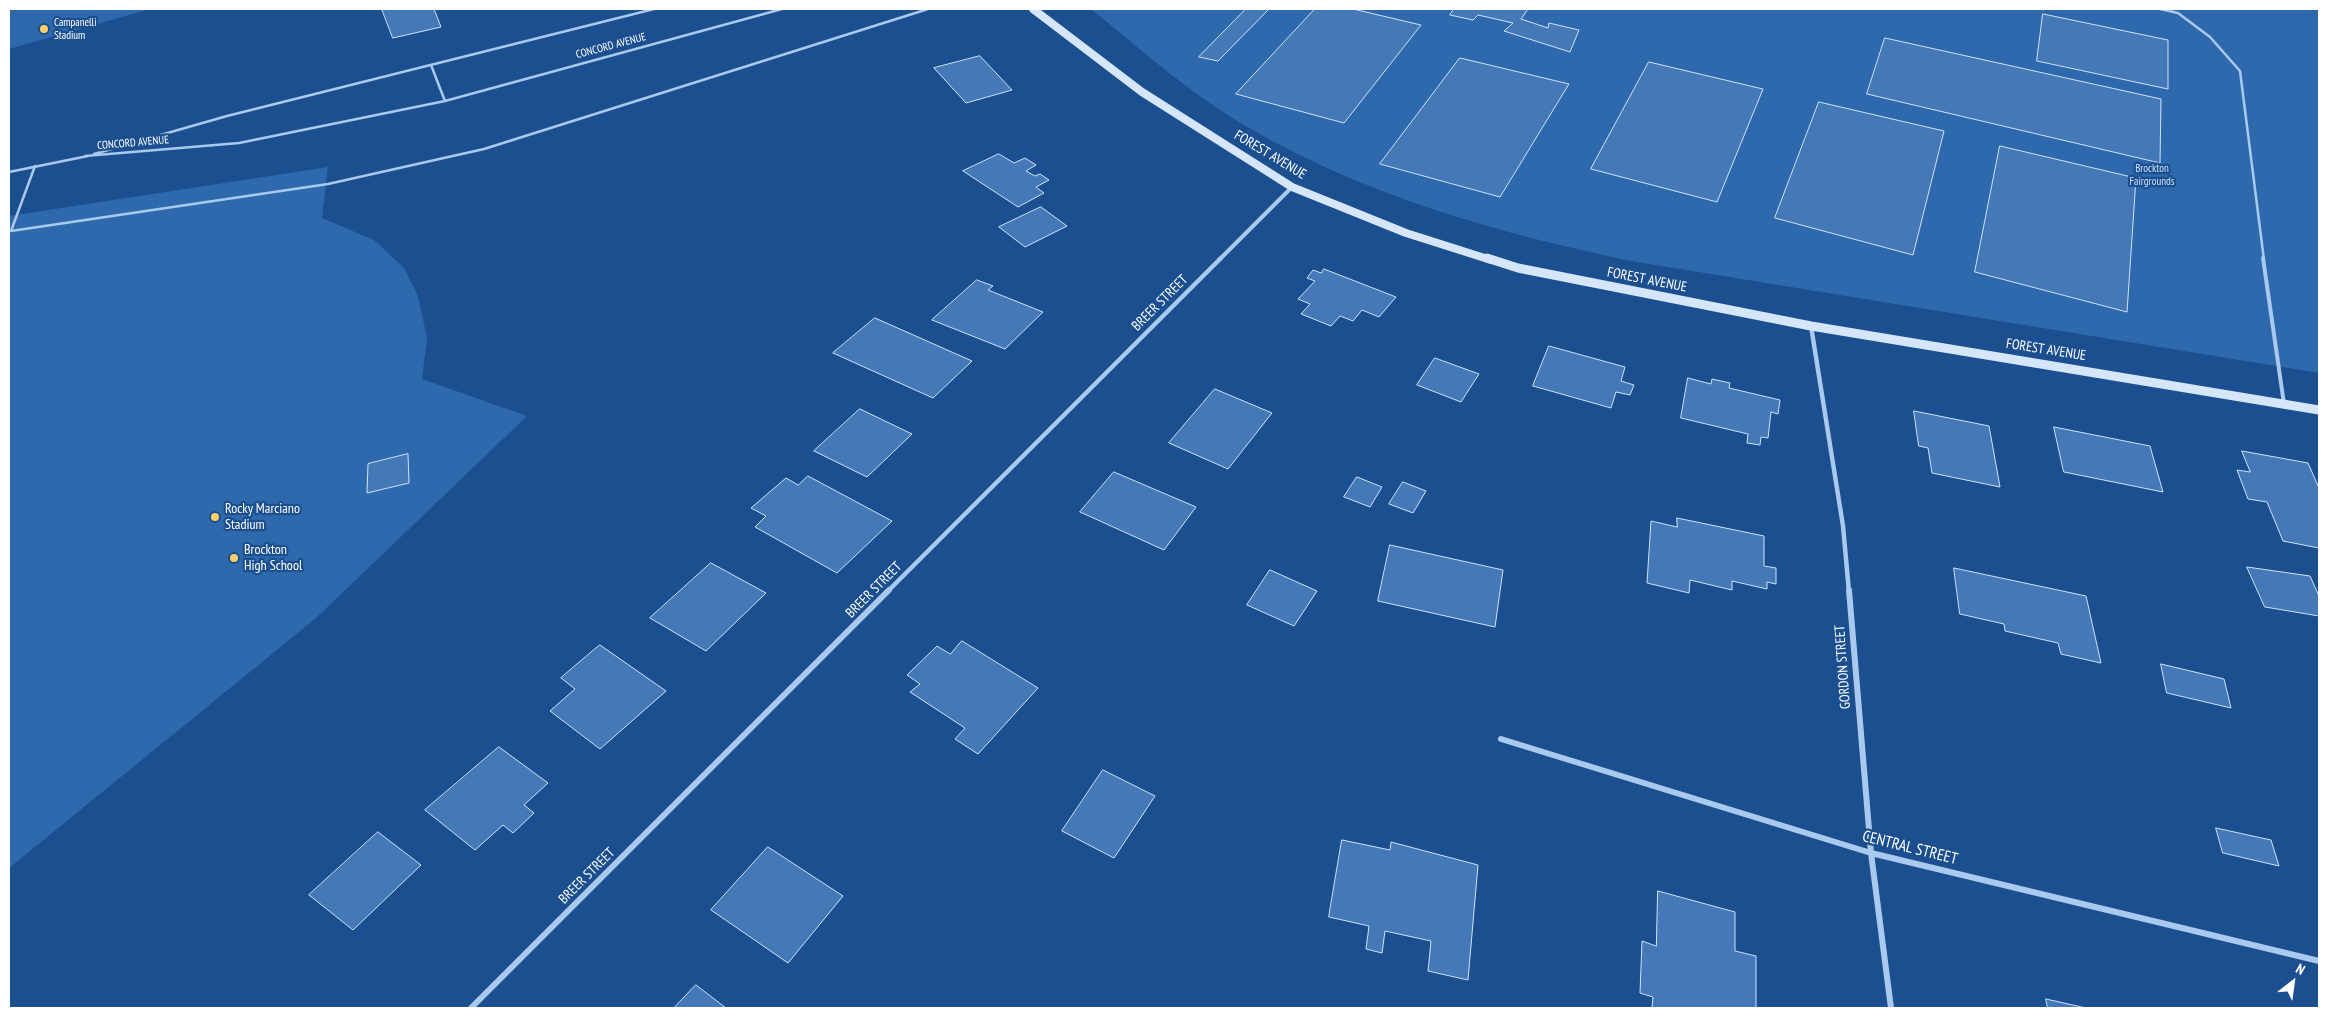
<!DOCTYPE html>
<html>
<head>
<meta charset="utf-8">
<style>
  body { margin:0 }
  #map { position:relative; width:2328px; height:1017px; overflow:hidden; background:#1b4f8f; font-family:"PT Sans Narrow",sans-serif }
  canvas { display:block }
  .frame { position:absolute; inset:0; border:10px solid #fff; pointer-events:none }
  .north { position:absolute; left:2268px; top:957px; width:50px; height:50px; -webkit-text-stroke:4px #1b4f8f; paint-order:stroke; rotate:30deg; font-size:14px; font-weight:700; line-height:20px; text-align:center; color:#fff }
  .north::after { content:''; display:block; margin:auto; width:18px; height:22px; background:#fff; clip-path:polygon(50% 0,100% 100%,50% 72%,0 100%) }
</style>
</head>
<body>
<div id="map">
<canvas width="2328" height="1017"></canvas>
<div class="frame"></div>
<div class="north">N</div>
</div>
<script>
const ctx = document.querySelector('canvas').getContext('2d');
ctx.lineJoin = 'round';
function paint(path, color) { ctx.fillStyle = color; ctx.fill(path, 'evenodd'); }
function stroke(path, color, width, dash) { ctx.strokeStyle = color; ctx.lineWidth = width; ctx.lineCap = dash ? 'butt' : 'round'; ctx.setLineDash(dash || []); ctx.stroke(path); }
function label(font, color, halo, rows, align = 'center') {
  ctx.font = font + ' "PT Sans Narrow",sans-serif'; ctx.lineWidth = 4.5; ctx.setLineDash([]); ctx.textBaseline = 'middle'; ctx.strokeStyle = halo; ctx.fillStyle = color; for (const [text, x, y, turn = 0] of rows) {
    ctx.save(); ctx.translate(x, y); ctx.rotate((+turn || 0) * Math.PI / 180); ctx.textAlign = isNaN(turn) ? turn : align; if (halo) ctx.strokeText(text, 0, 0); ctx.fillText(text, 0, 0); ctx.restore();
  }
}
paint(new Path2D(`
  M 9,9 L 150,9 L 9,49 Z
  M 1091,9 L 2319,9 L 2319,373 L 1631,261 C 1498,233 1369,197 1251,129 C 1193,96 1142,51 1091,9 Z
  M 328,167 L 322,218 L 374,240 L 404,268 L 418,296 L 427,338 L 422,379 L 527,416 L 315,619 L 9,868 L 9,216 Z`), '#2e69ad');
const building = new Path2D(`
  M 382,9 L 434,9 L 441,27 L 393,38 Z
  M 1246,9 L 1269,9 L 1218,61 L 1199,57 Z
  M 1315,9 L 1353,9 L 1421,25 L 1344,123 L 1236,94 Z
  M 1454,9 L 1528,9 L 1521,19 L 1548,28 L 1549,23 L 1579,30 L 1570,52 L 1504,31 L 1513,23 L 1478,15 L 1473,20 L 1450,15 Z
  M 2043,14 L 2168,40 L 2168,89 L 2037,61 Z
  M 1885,38 L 2161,99 L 2160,163 L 1867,94 Z
  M 980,56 L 1012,90 L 966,103 L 934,68 Z
  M 1460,58 L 1569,84 L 1500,197 L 1380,164 Z
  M 1649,62 L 1763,89 L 1717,202 L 1591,169 Z
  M 1819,102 L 1944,131 L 1913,255 L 1775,218 Z
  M 2000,146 L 2136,178 L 2127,312 L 1975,272 Z
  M 999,154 L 1014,163 L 1025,158 L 1036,165 L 1026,171 L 1035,176 L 1040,174 L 1049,180 L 1036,187 L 1044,193 L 1018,207 L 963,171 Z
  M 1041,207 L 1067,226 L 1025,247 L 999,227 Z
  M 1324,269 L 1396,297 L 1379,317 L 1362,310 L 1353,321 L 1340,316 L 1331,326 L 1301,314 L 1310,304 L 1298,299 L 1315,281 L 1307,278 L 1313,270 L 1321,273 Z
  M 977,280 L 993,286 L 988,290 L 1043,312 L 1005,349 L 932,320 Z
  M 875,318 L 972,361 L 933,398 L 833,353 Z
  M 1549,346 L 1625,367 L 1621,381 L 1634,385 L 1630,395 L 1616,392 L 1611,408 L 1533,386 Z
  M 1435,358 L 1479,374 L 1461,402 L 1417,385 Z
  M 1688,378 L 1711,384 L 1712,379 L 1730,383 L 1729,388 L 1780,400 L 1778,414 L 1771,412 L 1768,438 L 1761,437 L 1760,445 L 1747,443 L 1748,434 L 1681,418 Z
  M 1215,389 L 1272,413 L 1228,469 L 1169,443 Z
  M 860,409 L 912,434 L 867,477 L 814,451 Z
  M 1914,411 L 1989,426 L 2000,487 L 1932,473 L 1928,448 L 1919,446 Z
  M 2054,427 L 2150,446 L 2163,492 L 2064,472 Z
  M 2242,451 L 2308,463 L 2319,488 L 2319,548 L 2283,541 L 2267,502 L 2248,499 L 2237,470 L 2250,472 Z
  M 408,454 L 409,483 L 367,493 L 368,464 Z
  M 1114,472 L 1196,507 L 1164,550 L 1080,512 Z
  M 808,476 L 892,521 L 837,573 L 755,527 L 766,516 L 751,508 L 786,478 L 798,485 Z
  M 1357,477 L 1382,487 L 1370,507 L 1344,497 Z
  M 1403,482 L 1426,491 L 1413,513 L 1389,504 Z
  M 1677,518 L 1764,536 L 1764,566 L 1776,568 L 1776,584 L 1767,582 L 1767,589 L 1732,581 L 1732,590 L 1690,580 L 1689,593 L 1647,583 L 1651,521 L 1677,527 Z
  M 1390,545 L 1503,570 L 1495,627 L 1378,601 Z
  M 711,563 L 766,593 L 706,651 L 650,618 Z
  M 2247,567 L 2310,576 L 2319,596 L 2319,616 L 2265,607 Z
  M 1954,568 L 2086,596 L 2101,663 L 2061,654 L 2058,643 L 2005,631 L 2004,624 L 1960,614 Z
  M 1270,570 L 1317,591 L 1294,626 L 1247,605 Z
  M 962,641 L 1038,688 L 978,754 L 955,739 L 965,728 L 910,692 L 920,684 L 907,675 L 937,646 L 950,654 Z
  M 600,645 L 666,691 L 600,749 L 550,711 L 575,689 L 561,678 Z
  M 2161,664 L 2224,679 L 2231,708 L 2167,693 Z
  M 499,747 L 548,783 L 524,805 L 534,813 L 513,833 L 503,825 L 475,850 L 425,810 Z
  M 1103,770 L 1155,796 L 1114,858 L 1062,831 Z
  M 2216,828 L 2271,840 L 2279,866 L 2223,853 Z
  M 378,832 L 421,865 L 353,930 L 309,895 Z
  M 1342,840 L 1390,850 L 1391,842 L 1478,865 L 1468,980 L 1428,971 L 1431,941 L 1385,931 L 1382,953 L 1366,949 L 1369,926 L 1329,917 Z
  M 768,847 L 843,896 L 788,963 L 711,910 Z
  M 1658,891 L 1735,912 L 1735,951 L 1756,956 L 1756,1008 L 1652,1008 L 1653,997 L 1640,993 L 1642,941 L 1656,946 Z
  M 696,985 L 726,1008 L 674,1008 Z
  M 2046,999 L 2086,1008 L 2048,1008 Z`);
paint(building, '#4478b7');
stroke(building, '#cfe3fa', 1);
stroke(new Path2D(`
  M 2160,9 L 2178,13 L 2210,37 L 2240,71 L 2264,260
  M 431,65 L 445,101
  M 94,154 L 227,116 L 654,9
  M 85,156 L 239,143 L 445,101 L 782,9
  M 35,166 L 11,231 L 328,184 L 484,149 L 928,9
  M 9,172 L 88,156`), '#a9c9ee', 2.5);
stroke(new Path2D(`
  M 2263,258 L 2284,404`), '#a9c9ee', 4);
stroke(new Path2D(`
  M 1219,260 L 1292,187`), '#a9c9ee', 4);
stroke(new Path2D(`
  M 1811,326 L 1843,526 L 1849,592
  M 887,592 L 1221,258`), '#a9c9ee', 4.5);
stroke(new Path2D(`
  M 1849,590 L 1871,853 L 1891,1008
  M 1501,739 L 1871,853 L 2319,961
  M 471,1008 L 889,590`), '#a9c9ee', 6);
stroke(new Path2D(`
  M 1033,9 L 1142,92 L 1292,187 L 1406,233 L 1491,260`), '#d6e6fa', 8);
stroke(new Path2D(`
  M 1487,258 L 1518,268 L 1811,326 L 2319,410`), '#d6e6fa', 9);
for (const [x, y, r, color] of [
  [44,29,5,"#ffd166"],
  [215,517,5,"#ffd166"],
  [234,558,5,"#ffd166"]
]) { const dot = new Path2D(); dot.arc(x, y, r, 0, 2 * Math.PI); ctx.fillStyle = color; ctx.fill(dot); stroke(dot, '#1b4f8f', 2); }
label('11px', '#fff', '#1b4f8f', [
  ["Campanelli",54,23],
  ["Stadium",54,36]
], 'left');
label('11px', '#fff', '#1b4f8f', [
  ["CONCORD AVENUE",611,46,-15],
  ["CONCORD AVENUE",133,143,-5]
]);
label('11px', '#cfe3fa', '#1b4f8f', [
  ["Brockton",2152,169],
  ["Fairgrounds",2152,182]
]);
label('14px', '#fff', '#1b4f8f', [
  ["FOREST AVENUE",1270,155,31],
  ["FOREST AVENUE",1647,280,11],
  ["BREER STREET",1160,303,-45],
  ["FOREST AVENUE",2046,350,9],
  ["BREER STREET",874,590,-45],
  ["GORDON STREET",1843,667,-94],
  ["BREER STREET",587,876,-45]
]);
label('14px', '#fff', '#1b4f8f', [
  ["Rocky Marciano",225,509],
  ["Stadium",225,525],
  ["Brockton",244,550],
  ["High School",244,566]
], 'left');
label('16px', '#fff', '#1b4f8f', [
  ["CENTRAL STREET",1910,848,14]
]);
</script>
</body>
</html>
